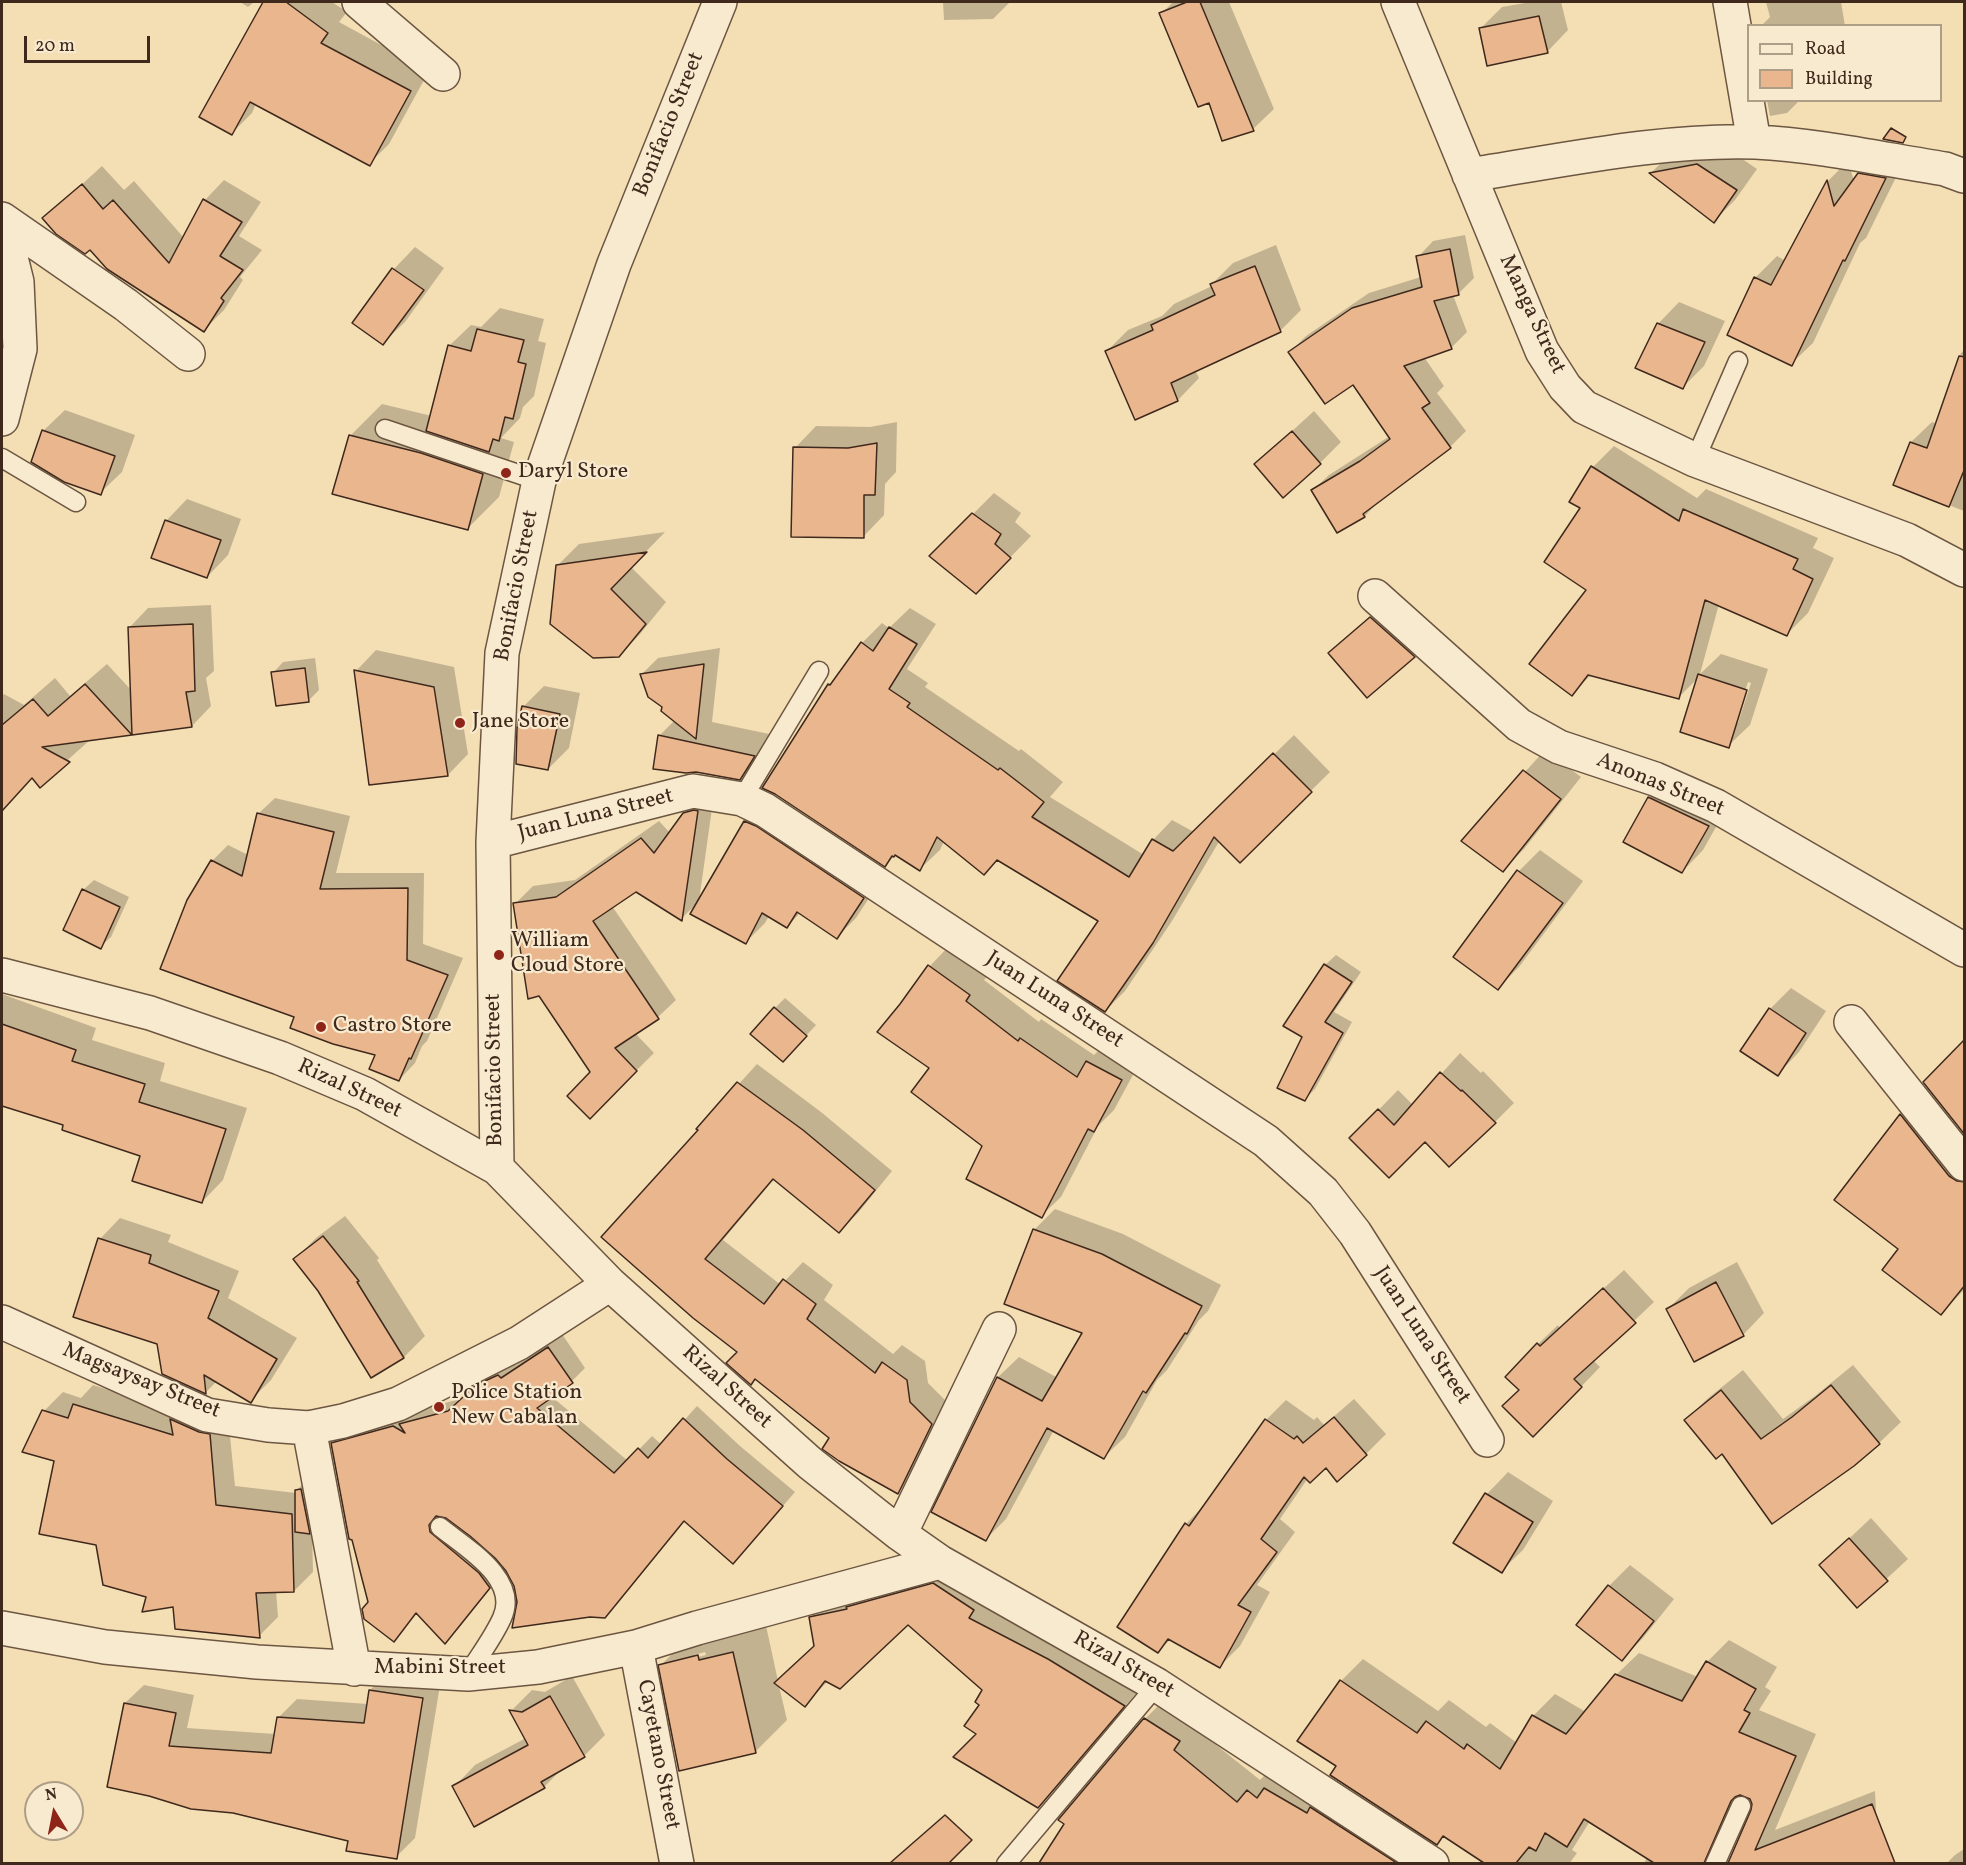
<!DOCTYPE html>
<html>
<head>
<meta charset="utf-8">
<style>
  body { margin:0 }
  #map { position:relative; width:1966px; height:1865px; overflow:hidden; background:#f4dfb5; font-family:Vollkorn,serif }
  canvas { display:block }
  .frame { position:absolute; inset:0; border:3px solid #3f291c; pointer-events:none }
  .legend { position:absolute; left:1747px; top:24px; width:195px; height:78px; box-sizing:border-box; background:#f8eacf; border:2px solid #ae9d87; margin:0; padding:8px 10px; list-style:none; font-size:18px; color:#3f291c }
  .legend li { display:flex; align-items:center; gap:12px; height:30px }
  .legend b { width:30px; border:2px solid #ae9d87 }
  .north { position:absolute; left:24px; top:1781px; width:60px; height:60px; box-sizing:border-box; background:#f8eacf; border:2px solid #ae9d87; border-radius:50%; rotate:350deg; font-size:16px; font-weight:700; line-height:24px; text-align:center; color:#3f291c }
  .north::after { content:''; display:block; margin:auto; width:21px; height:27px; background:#8f2418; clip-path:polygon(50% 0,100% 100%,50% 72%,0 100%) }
  .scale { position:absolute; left:24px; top:36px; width:126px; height:27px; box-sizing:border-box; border:3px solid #3f291c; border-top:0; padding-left:8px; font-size:18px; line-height:21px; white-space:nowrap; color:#3f291c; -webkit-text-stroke:4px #f8eacf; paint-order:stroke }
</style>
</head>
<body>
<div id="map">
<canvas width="1966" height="1865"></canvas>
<div class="frame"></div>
<ul class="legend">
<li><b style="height:8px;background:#f8eacf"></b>Road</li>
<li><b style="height:16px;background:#eab68e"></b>Building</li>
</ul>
<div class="north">N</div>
<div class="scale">20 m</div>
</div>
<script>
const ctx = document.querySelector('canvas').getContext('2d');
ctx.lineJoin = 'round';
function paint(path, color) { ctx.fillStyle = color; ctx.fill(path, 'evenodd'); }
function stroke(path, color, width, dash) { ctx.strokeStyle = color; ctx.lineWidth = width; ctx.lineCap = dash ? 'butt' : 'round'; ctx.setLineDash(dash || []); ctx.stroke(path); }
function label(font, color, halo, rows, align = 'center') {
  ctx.font = font + ' Vollkorn,serif'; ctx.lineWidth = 4.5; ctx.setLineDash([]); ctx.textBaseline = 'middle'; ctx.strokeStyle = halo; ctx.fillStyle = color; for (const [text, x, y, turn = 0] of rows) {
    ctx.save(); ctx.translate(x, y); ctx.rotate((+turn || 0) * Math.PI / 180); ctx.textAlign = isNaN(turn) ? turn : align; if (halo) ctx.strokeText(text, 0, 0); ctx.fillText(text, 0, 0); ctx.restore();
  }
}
paint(new Path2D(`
  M 240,2 L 254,2 L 248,7 Z
  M 265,2 L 332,2 L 347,12 L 339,22 L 429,71 L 389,144 L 369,164 L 256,104 L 252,113 L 232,133 L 201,116 Z
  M 943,2 L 1010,2 L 993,19 L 944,20 Z
  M 1173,2 L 1229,2 L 1274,109 L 1253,129 L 1223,139 L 1210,101 L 1161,14 Z
  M 1531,2 L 1561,2 L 1568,30 L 1547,52 L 1481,28 L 1502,7 Z
  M 1766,2 L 1828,2 L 1828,3 L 1841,2 L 1845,26 L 1761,26 L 1770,17 Z
  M 1767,100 L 1800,100 L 1787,113 L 1770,116 Z
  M 1719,143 L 1757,169 L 1735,200 L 1714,221 L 1651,173 L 1672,152 Z
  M 1881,153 L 1906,157 L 1866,238 L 1860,243 L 1813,343 L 1791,364 L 1755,278 L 1777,256 L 1786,261 L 1828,181 L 1848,161 L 1854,181 Z
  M 102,166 L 124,190 L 134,181 L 184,238 L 205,200 L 224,180 L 261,202 L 239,236 L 262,250 L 240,277 L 243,280 L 224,310 L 204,330 L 90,248 L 45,218 Z
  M 1465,235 L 1474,278 L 1458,294 L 1453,295 L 1467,332 L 1451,348 L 1424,357 L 1444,386 L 1437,393 L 1466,431 L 1450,447 L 1380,500 L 1365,516 L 1338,531 L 1313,490 L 1329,475 L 1390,436 L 1353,383 L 1290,352 L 1306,336 L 1369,293 L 1421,277 L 1418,257 L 1433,241 Z
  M 1276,245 L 1301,310 L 1280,331 L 1195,370 L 1199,378 L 1178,400 L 1136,418 L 1107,351 L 1128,330 L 1162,316 L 1174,304 L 1212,286 L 1212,284 L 1233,263 Z
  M 415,247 L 444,268 L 405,322 L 383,343 L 354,322 L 394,269 Z
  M 1679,302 L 1725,321 L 1704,366 L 1683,387 L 1658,324 Z
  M 500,308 L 544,319 L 538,341 L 546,343 L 534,396 L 523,407 L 520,418 L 501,438 L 514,442 L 499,497 L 467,529 L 350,436 L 382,404 L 432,416 L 449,346 L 471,325 L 481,327 Z
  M 1964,350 L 1964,511 L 1895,484 L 1911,442 L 1932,422 L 1937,424 L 1961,353 Z
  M 65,410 L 135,435 L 122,472 L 100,493 L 43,431 Z
  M 1314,411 L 1341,442 L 1320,463 L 1256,464 Z
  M 897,422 L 896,472 L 885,484 L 884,515 L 863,537 L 795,448 L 816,426 L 870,427 Z
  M 1614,446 L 1697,498 L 1706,489 L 1818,538 L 1813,548 L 1834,558 L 1808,613 L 1787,634 L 1719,604 L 1700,674 L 1721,654 L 1768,669 L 1750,725 L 1728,746 L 1699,677 L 1679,697 L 1592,674 L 1572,694 L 1588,590 L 1582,508 L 1593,467 ZM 1748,682 L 1751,683 L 1738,723 L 1735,723 Z
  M 994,493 L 1021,513 L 1015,522 L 1031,536 L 997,571 L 931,556 Z
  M 187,499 L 241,519 L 228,555 L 207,577 L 166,521 Z
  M 665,532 L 631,567 L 666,602 L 640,634 L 619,656 L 558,565 L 579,544 Z
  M 1392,596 L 1435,635 L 1414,656 L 1367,696 L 1330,653 Z
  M 211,605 L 214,671 L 206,678 L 211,706 L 192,726 L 134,733 L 134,731 L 131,734 L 91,739 L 40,785 L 33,777 L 2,810 L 2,696 L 4,694 L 24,705 L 55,678 L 70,696 L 107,664 L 132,691 L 129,628 L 148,608 Z
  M 910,608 L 936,624 L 907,669 L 928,683 L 925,687 L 1019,751 L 1021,749 L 1063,782 L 1050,797 L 1144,855 L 1153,840 L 1172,820 L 1194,832 L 1294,735 L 1330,772 L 1240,861 L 1220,840 L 1172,921 L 1125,991 L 1105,1011 L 1100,920 L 998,859 L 984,873 L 944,841 L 940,850 L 920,869 L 896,854 L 885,865 L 829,685 L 862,643 L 882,623 L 889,628 Z
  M 720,648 L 712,722 L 774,735 L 761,757 L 740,778 L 659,736 L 675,720 L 642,674 L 658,658 Z
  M 376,650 L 454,667 L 468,754 L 448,775 L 370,784 L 356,671 Z
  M 315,658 L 319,690 L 308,701 L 273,673 L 283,662 Z
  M 544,686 L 580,693 L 569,748 L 548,769 L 523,707 Z
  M 1545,750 L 1581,777 L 1524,849 L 1503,870 L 1463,840 Z
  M 1671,776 L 1729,804 L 1703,850 L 1682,872 L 1625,841 L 1650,798 Z
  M 714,794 L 699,901 L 745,821 L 764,802 L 882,878 L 856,918 L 837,937 L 800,913 L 787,927 L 769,916 L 765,923 L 746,942 L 696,904 L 681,919 L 636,890 L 612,906 L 676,1000 L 658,1017 L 635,1033 L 654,1053 L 590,1117 L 592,1072 L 515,904 L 533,886 L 575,880 L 659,821 L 670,833 L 684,814 L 702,796 Z
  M 275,798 L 350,816 L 336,873 L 424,873 L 423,944 L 463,958 L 427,1041 L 422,1046 L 415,1063 L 399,1080 L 378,1054 L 296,1016 L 212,861 L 228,845 L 248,855 L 258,814 Z
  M 1540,850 L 1583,881 L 1519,967 L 1498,988 L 1455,956 L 1519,871 Z
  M 94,880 L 129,897 L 111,937 L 100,947 L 83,890 Z
  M 949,946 L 989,974 L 984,980 L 1039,1022 L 1041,1019 L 1094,1055 L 1107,1042 L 1141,1060 L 1114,1110 L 1098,1126 L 1061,1197 L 1041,1216 L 984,1145 L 932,1068 L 902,1004 L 930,966 Z
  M 1336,955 L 1361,972 L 1334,1012 L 1352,1022 L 1315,1089 L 1305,1099 L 1304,1036 L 1285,1025 L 1325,965 Z
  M 1791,988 L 1826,1011 L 1799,1052 L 1778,1074 L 1770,1009 Z
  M 2,994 L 96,1028 L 92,1040 L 165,1063 L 160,1081 L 247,1108 L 223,1180 L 202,1202 L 142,1155 L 65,1124 L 2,1104 Z
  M 785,998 L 816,1025 L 793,1050 L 775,1008 Z
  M 1460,1053 L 1481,1073 L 1483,1071 L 1514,1103 L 1495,1122 L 1425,1140 L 1351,1138 L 1398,1090 L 1413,1105 Z
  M 757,1064 L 821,1112 L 892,1171 L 858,1213 L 839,1231 L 775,1178 L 723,1240 L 781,1285 L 803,1262 L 833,1285 L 824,1300 L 893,1354 L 902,1345 L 925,1361 L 928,1383 L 950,1405 L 917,1474 L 898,1492 L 831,1438 L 740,1352 L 694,1317 L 698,1129 Z
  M 1925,1091 L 1964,1140 L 1964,1290 L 1941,1313 L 1900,1249 L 1836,1199 L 1901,1115 Z
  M 1055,1209 L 1123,1234 L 1221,1285 L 1208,1311 L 1199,1320 L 1167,1370 L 1157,1380 L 1125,1437 L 1104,1457 L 1054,1430 L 1006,1519 L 985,1540 L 933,1511 L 998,1377 L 1019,1357 L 1058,1378 L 1084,1332 L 1034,1230 Z
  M 345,1216 L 379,1258 L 377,1260 L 425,1336 L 404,1357 L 371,1376 L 319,1290 L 295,1259 L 316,1238 Z
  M 120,1218 L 171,1235 L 168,1242 L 239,1271 L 228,1298 L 297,1338 L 271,1380 L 250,1401 L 217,1381 L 206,1392 L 158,1343 L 100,1239 Z
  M 1737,1262 L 1764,1313 L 1743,1335 L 1668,1309 L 1689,1288 Z
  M 1624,1270 L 1654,1302 L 1593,1360 L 1600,1367 L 1553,1416 L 1521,1390 L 1538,1344 L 1558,1325 L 1560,1328 Z
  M 562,1334 L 585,1368 L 572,1381 L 551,1396 L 628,1461 L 652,1436 L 662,1445 L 697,1406 L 740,1446 L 795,1492 L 746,1549 L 685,1520 L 618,1603 L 605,1617 L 518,1602 L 515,1585 L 508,1571 L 484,1545 L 443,1515 L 442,1518 L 492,1560 L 502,1574 L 458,1629 L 445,1642 L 417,1613 L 393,1640 L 369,1603 L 332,1443 L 346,1430 L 463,1398 L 491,1373 L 512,1362 L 516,1365 Z
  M 1853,1365 L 1901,1422 L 1879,1443 L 1853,1464 L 1722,1452 L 1686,1420 L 1707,1399 L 1743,1370 L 1783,1419 L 1815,1396 Z
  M 93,1385 L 179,1412 L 228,1416 L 235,1486 L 296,1493 L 296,1491 L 307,1480 L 312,1530 L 313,1572 L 294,1591 L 276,1591 L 278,1617 L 259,1636 L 147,1596 L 98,1543 L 56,1460 L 44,1411 L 63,1392 L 81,1398 Z
  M 1354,1399 L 1386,1434 L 1366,1454 L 1326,1466 L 1308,1478 L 1280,1519 L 1295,1532 L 1257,1585 L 1270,1592 L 1240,1646 L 1220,1666 L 1171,1639 L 1158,1651 L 1186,1524 L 1205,1504 L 1266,1420 L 1286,1400 L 1314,1420 L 1317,1417 L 1324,1425 Z
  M 1508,1472 L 1553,1501 L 1523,1550 L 1501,1571 L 1455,1542 L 1487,1494 Z
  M 1871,1518 L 1908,1559 L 1857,1606 L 1821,1565 Z
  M 953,1565 L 1142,1686 L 1057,1787 L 1038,1806 L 979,1734 L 984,1690 L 908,1623 L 828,1681 L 805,1705 L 779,1686 L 787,1720 L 755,1752 L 660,1666 L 692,1634 L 765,1621 L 778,1681 L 816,1645 L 811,1617 L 830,1599 ZM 705,1652 L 706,1655 L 694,1658 L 694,1655 Z
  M 1630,1565 L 1674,1599 L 1643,1638 L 1622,1659 L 1609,1586 Z
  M 1729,1640 L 1777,1667 L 1765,1687 L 1771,1691 L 1759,1710 L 1816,1734 L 1775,1830 L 1875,1791 L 1879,1864 L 1729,1864 L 1753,1810 L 1754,1804 L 1751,1798 L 1745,1794 L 1726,1836 L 1718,1864 L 1644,1864 L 1647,1857 L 1590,1821 L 1572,1850 L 1577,1853 L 1569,1864 L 1484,1864 L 1444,1835 L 1436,1843 L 1338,1765 L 1341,1681 L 1363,1659 L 1438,1711 L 1449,1700 L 1486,1727 L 1490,1723 L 1517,1743 L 1533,1716 L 1555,1694 L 1586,1712 L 1616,1675 L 1639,1653 L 1698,1677 L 1707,1662 Z
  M 389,1672 L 441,1679 L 415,1838 L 396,1857 L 350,1840 L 233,1811 L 109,1786 L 125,1703 L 144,1685 L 194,1695 L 187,1728 L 275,1734 L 278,1718 L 297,1699 L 368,1704 L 370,1690 Z
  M 572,1676 L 605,1735 L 584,1756 L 563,1768 L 544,1787 L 454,1787 L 475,1765 L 526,1738 L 511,1711 L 532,1690 L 545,1692 Z
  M 1167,1697 L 1195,1728 L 1260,1780 L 1270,1770 L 1430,1864 L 1040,1864 L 1066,1823 L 1060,1820 L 1145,1719 Z
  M 1964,1849 L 1964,1864 L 1946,1864 L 1955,1855 Z`), '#0003');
const building = new Path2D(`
  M 263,2 L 286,2 L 328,33 L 321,43 L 411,91 L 370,166 L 250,102 L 232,135 L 199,117 Z
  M 1187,2 L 1200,2 L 1254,131 L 1222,141 L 1209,103 L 1198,107 L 1159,13 Z
  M 1539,16 L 1548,53 L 1487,66 L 1479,28 Z
  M 1891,128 L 1906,137 L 1903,143 L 1883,139 Z
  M 1697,164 L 1737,190 L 1714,223 L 1649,173 Z
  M 1858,173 L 1886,178 L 1845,261 L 1843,260 L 1792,366 L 1727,335 L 1754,277 L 1771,285 L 1827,180 L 1834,206 Z
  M 82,184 L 103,209 L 113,200 L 169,263 L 203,199 L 242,222 L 220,256 L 243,270 L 221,298 L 224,301 L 204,332 L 107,269 L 90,250 L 85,254 L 56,234 L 42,218 Z
  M 1450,249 L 1459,295 L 1434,301 L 1452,349 L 1404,366 L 1430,403 L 1422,408 L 1451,448 L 1363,514 L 1365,517 L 1337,533 L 1311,490 L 1360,461 L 1390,439 L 1353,385 L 1325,404 L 1288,352 L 1352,308 L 1422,287 L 1416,256 Z
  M 1255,266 L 1281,332 L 1171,383 L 1178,401 L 1135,420 L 1105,351 L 1153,330 L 1151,325 L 1215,295 L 1210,284 Z
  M 392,268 L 424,290 L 383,345 L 352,323 Z
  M 1657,323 L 1705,342 L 1683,389 L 1635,368 Z
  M 477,329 L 524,340 L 518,362 L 526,364 L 513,419 L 505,417 L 499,441 L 493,439 L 489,452 L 426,431 L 448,345 L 471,351 Z
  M 1959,356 L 1965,357 L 1965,468 L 1949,507 L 1893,485 L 1910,442 L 1927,448 Z
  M 42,430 L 115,456 L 101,495 L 64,482 L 31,462 Z
  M 1292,431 L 1321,464 L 1283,498 L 1254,464 Z
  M 349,435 L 421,453 L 483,474 L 468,530 L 332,494 Z
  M 877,443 L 875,495 L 864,495 L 864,538 L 791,537 L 793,447 L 848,448 Z
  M 1591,466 L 1679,521 L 1683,509 L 1798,559 L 1793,569 L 1813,579 L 1787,636 L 1705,600 L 1679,699 L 1588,675 L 1572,696 L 1529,664 L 1586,590 L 1544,562 L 1580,508 L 1569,502 Z
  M 972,513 L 1001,534 L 995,544 L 1011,558 L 976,594 L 929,556 Z
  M 165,520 L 221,540 L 207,578 L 151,558 Z
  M 647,552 L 611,589 L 646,624 L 619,657 L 593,658 L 550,624 L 556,565 Z
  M 1370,617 L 1415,657 L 1367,698 L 1328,653 Z
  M 193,624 L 195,691 L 186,692 L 192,727 L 132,735 L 128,627 Z
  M 889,627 L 917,644 L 889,689 L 910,703 L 907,707 L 998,770 L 1000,768 L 1044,802 L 1032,817 L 1129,877 L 1152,839 L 1173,851 L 1273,753 L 1312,792 L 1240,863 L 1214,837 L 1153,943 L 1105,1012 L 1057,981 L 1098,921 L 997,860 L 984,875 L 937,837 L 920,871 L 895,855 L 894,857 L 892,856 L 885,867 L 775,794 L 762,788 L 828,684 L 830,685 L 861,642 L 873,651 Z
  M 704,664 L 696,739 L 661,711 L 662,707 L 648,697 L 640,674 Z
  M 305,668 L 309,702 L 276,706 L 271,672 Z
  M 354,670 L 434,687 L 448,776 L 369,785 Z
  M 1698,674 L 1747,690 L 1729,748 L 1680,732 Z
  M 85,684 L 132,735 L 42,747 L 70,762 L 40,788 L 32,778 L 2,811 L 2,725 L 33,699 L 48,716 Z
  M 522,706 L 560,714 L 548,770 L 516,764 L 517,728 Z
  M 658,735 L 755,756 L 740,780 L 696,772 L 686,773 L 653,769 Z
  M 1523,770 L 1561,799 L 1503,872 L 1461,841 Z
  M 1648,797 L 1709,826 L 1682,873 L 1623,842 Z
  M 694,810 L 698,811 L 682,921 L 636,892 L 593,921 L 659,1019 L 615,1048 L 637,1071 L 590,1119 L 567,1096 L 590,1072 L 539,996 L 528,999 L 513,903 L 556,897 L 641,838 L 654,853 L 683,813 Z
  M 257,813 L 334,832 L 320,889 L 408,888 L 407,960 L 448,975 L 411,1059 L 409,1058 L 399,1081 L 369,1069 L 375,1055 L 333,1044 L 290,1028 L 294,1017 L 160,969 L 187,900 L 211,860 L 242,876 Z
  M 744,821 L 756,826 L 864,898 L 837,939 L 797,912 L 787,928 L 762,913 L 746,944 L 690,914 Z
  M 1517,870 L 1563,903 L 1498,990 L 1453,957 Z
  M 82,889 L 120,907 L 101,949 L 63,930 Z
  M 1324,964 L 1352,982 L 1325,1022 L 1343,1033 L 1305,1101 L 1277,1088 L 1302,1037 L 1283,1026 Z
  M 928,965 L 970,995 L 966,1001 L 1018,1041 L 1020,1038 L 1077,1077 L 1086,1061 L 1122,1080 L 1094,1132 L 1088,1129 L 1042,1218 L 966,1179 L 982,1146 L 911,1092 L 929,1068 L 877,1032 L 900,1004 Z
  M 774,1007 L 807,1036 L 783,1062 L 750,1034 Z
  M 1769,1008 L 1806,1033 L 1778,1076 L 1740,1051 Z
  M 2,1024 L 76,1050 L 72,1061 L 145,1084 L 139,1102 L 226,1129 L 202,1203 L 132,1181 L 140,1156 L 62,1130 L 63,1125 L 2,1106 Z
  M 1965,1039 L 1965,1135 L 1923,1082 Z
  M 1440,1072 L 1461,1091 L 1462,1090 L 1496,1123 L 1449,1167 L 1425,1142 L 1389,1178 L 1349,1138 L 1378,1109 L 1394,1125 Z
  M 737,1082 L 803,1130 L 875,1190 L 839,1233 L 773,1179 L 705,1259 L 764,1304 L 783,1279 L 816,1304 L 807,1319 L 875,1373 L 882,1362 L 907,1380 L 910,1402 L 932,1424 L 898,1494 L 839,1461 L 822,1449 L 829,1438 L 755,1379 L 751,1385 L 726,1363 L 737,1352 L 693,1318 L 601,1237 L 698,1130 L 696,1129 Z
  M 1900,1114 L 1949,1176 L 1957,1181 L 1965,1182 L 1965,1285 L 1941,1315 L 1882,1270 L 1898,1249 L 1834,1200 Z
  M 1033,1229 L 1102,1254 L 1202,1306 L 1187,1334 L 1185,1333 L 1146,1393 L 1143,1391 L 1104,1459 L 1047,1428 L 986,1541 L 931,1512 L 997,1377 L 1042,1401 L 1082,1333 L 1004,1304 Z
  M 323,1236 L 359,1281 L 357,1282 L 404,1358 L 371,1378 L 318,1291 L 293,1259 Z
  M 98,1238 L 151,1255 L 149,1263 L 219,1291 L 208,1318 L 277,1359 L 251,1403 L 204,1375 L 206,1394 L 162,1374 L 157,1344 L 73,1317 Z
  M 1716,1282 L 1744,1336 L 1694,1362 L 1666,1309 Z
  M 1603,1288 L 1636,1323 L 1574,1379 L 1582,1387 L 1533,1437 L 1502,1406 L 1519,1390 L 1505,1377 L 1537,1343 L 1540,1346 Z
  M 548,1347 L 573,1383 L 537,1408 L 614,1473 L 638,1448 L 648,1458 L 683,1418 L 727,1459 L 783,1506 L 733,1564 L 684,1521 L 605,1618 L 590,1617 L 512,1628 L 517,1602 L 514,1586 L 506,1571 L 495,1558 L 470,1536 L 446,1518 L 436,1516 L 429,1525 L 430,1532 L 479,1573 L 490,1588 L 445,1644 L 416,1613 L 394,1642 L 364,1619 L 362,1609 L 368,1602 L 352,1540 L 349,1539 L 331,1443 L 393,1426 L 405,1433 L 399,1424 L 448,1411 L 476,1385 L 498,1375 L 501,1378 Z
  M 1831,1385 L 1880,1444 L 1854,1466 L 1772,1524 L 1722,1454 L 1716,1459 L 1684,1420 L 1721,1390 L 1761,1439 L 1792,1417 Z
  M 73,1404 L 173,1435 L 170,1419 L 199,1432 L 210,1434 L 216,1505 L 292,1514 L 294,1592 L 256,1593 L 260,1638 L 175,1629 L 173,1607 L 142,1612 L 146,1597 L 103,1585 L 96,1545 L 39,1534 L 54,1461 L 22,1452 L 42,1410 L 68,1418 Z
  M 1334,1417 L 1367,1455 L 1337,1482 L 1326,1468 L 1310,1483 L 1304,1477 L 1261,1539 L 1277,1552 L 1238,1605 L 1251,1612 L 1220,1668 L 1168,1639 L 1158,1653 L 1117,1627 L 1185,1523 L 1189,1526 L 1265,1419 L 1294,1439 L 1297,1436 L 1303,1443 Z
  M 301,1489 L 310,1534 L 295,1532 L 295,1490 Z
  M 1485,1493 L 1533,1522 L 1502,1573 L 1453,1543 Z
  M 1849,1538 L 1888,1581 L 1857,1608 L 1819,1565 Z
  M 933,1583 L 974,1610 L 969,1618 L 1048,1659 L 1125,1706 L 1038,1808 L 953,1757 L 976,1734 L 964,1726 L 979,1705 L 975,1702 L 982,1690 L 908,1625 L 840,1689 L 825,1681 L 805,1707 L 774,1683 L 814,1646 L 809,1617 L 847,1609 L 846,1607 Z
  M 1608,1585 L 1654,1621 L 1622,1661 L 1576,1625 Z
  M 733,1652 L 756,1753 L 679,1771 L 658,1665 L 698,1655 L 699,1660 Z
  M 1706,1661 L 1756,1689 L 1744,1710 L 1750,1713 L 1739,1732 L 1796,1756 L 1755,1850 L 1872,1804 L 1895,1863 L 1728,1863 L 1751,1810 L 1752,1804 L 1750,1799 L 1740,1795 L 1735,1797 L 1731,1801 L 1704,1863 L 1654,1863 L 1584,1819 L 1567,1847 L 1545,1833 L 1536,1851 L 1529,1847 L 1516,1863 L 1484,1863 L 1443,1836 L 1437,1845 L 1330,1775 L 1336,1766 L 1297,1741 L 1340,1680 L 1417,1733 L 1426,1721 L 1464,1749 L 1467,1744 L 1500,1769 L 1532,1715 L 1566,1734 L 1615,1674 L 1682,1701 Z
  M 369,1690 L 423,1698 L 397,1859 L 346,1851 L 348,1841 L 233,1813 L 191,1809 L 149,1796 L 107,1787 L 124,1703 L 176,1713 L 169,1746 L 271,1753 L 277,1717 L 364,1723 Z
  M 550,1696 L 585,1757 L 541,1782 L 545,1788 L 474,1827 L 452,1786 L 528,1745 L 509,1710 L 522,1712 Z
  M 1144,1718 L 1180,1741 L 1174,1750 L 1237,1802 L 1247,1790 L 1257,1798 L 1264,1788 L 1307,1813 L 1310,1807 L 1397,1863 L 1039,1863 L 1064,1824 L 1058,1820 Z
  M 945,1815 L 972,1840 L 949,1863 L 890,1863 Z`);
paint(building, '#eab68e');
stroke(building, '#3f291c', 1.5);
const lane = new Path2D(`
  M 385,429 L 539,481
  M 2,458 L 76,502
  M 1695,460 L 1738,361
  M 742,799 L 819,671
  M 440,1527 C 466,1548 520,1579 502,1618 C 493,1638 479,1656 468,1674
  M 1006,1864 L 1157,1685
  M 1715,1864 L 1741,1806`);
const street = new Path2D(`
  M 359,2 L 443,74
  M 1398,2 L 1542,351 L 1565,387 L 1584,407 L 1695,460 L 1907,540 L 1964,570
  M 1730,2 L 1754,142
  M 1469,175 C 1560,161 1662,139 1755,142 C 1818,145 1882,159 1945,169 L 1964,176
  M 2,219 L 126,305 L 188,354
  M 2,221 L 17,282 L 20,349 L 2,419
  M 1375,596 L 1519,725 L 1559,747 L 1655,779 L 1716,806 L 1964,950
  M 493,842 L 693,791 L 742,799 L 765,810 L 1266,1141 L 1323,1192 L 1355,1233 L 1487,1440
  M 2,975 L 150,1013 L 280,1058 L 365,1094 L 497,1168 L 610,1284 L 810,1463 L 900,1534 L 940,1562 L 1157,1685 L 1432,1864
  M 1851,1022 L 1964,1164
  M 497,1168 L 493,842 L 502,653 L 539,481 L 614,264 L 720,2
  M 2,1322 L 207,1415 L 268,1425 L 309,1428 L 343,1421 L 398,1404 L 519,1343 L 610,1284
  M 309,1428 L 354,1669
  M 900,1534 L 999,1329
  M 2,1628 L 105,1647 L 257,1662 L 468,1674 L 538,1667 L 636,1647 L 697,1628 L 940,1562
  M 636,1647 L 677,1864`);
stroke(lane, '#6c5642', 21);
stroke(street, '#6c5642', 36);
stroke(lane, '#f8eacf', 18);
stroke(street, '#f8eacf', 33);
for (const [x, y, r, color] of [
  [506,473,6,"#8f2418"],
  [460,723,6,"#8f2418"],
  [499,955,6,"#8f2418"],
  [321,1027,6,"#8f2418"],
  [439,1407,6,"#8f2418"]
]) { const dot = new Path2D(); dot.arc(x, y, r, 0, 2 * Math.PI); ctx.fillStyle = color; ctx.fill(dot); stroke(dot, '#f8eacf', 2); }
label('22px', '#3f291c', '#f8eacf', [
  ["Bonifacio Street",670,125,-68],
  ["Manga Street",1531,315,65],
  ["Bonifacio Street",518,586,-79],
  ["Anonas Street",1660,786,22],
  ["Juan Luna Street",596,816,-14],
  ["Juan Luna Street",1054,1001,33],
  ["Bonifacio Street",496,1070,-91],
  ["Rizal Street",349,1090,25],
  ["Juan Luna Street",1421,1336,57],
  ["Magsaysay Street",141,1382,22],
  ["Rizal Street",726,1388,42],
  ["Rizal Street",1123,1666,30],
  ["Mabini Street",440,1669],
  ["Cayetano Street",657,1755,79]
]);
label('22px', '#3f291c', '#f8eacf', [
  ["Daryl Store",518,473],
  ["Jane Store",472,723],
  ["William",511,942],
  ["Cloud Store",511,967],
  ["Castro Store",333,1027],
  ["Police Station",451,1394],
  ["New Cabalan",451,1419]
], 'left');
</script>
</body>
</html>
